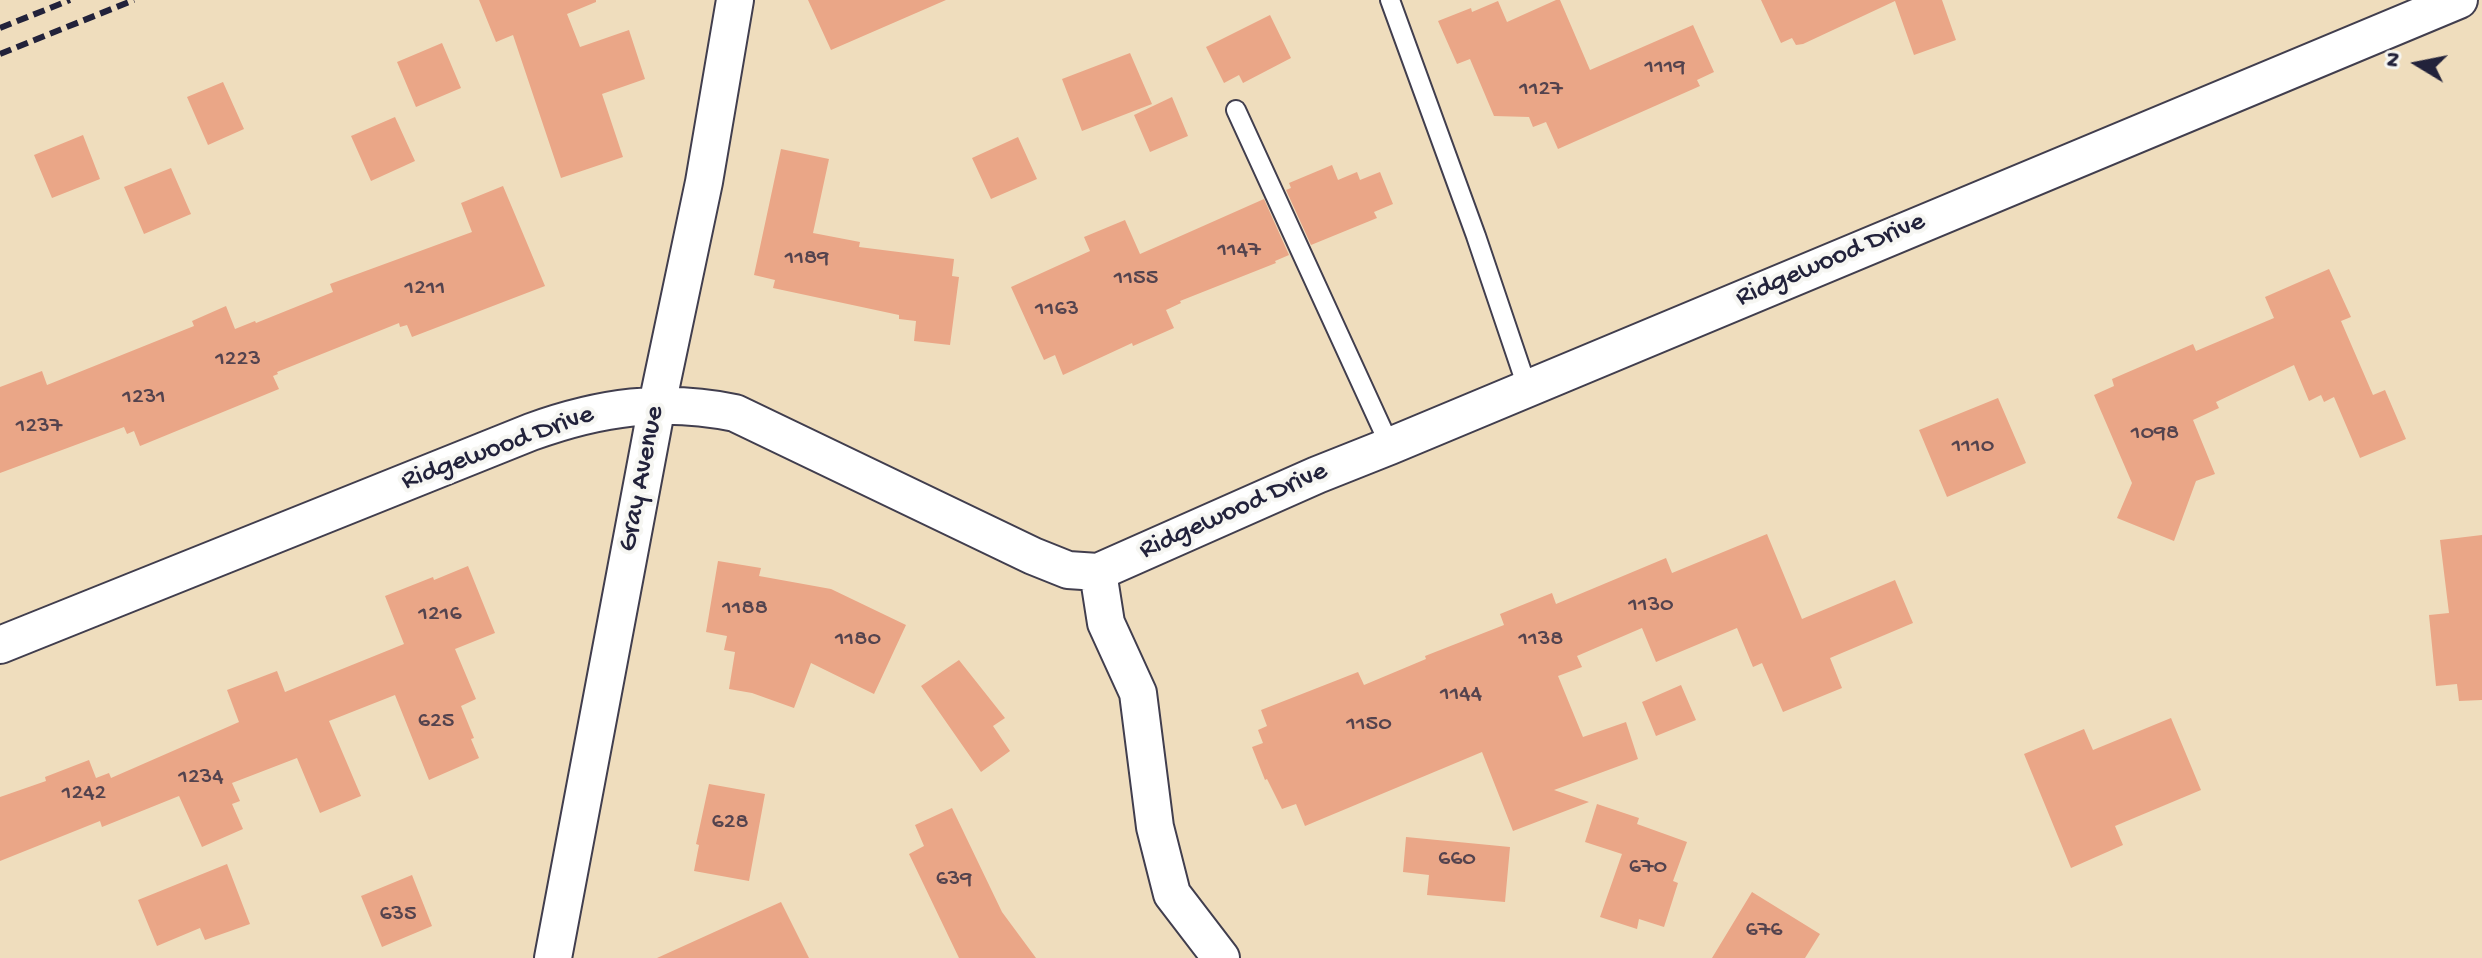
<!DOCTYPE html>
<html>
<head>
<meta charset="utf-8">
<style>
  body { margin:0 }
  #map { position:relative; width:2482px; height:958px; overflow:hidden; background:#efddbd; font-family:"Gochi Hand",sans-serif }
  canvas { display:block }
  .north { position:absolute; left:2378px; top:24px; width:80px; height:80px; -webkit-text-stroke:6px #f6f6f2; paint-order:stroke; rotate:280deg; font-size:22px; font-weight:700; line-height:32px; text-align:center; color:#22223b }
  .north::after { content:''; display:block; margin:auto; width:28px; height:36px; background:#22223b; clip-path:polygon(50% 0,100% 100%,50% 72%,0 100%) }
</style>
</head>
<body>
<div id="map">
<canvas width="2482" height="958"></canvas>
<div class="north">N</div>
</div>
<script>
const ctx = document.querySelector('canvas').getContext('2d');
ctx.lineJoin = 'round';
function paint(path, color) { ctx.fillStyle = color; ctx.fill(path, 'evenodd'); }
function stroke(path, color, width, dash) { ctx.strokeStyle = color; ctx.lineWidth = width; ctx.lineCap = dash ? 'butt' : 'round'; ctx.setLineDash(dash || []); ctx.stroke(path); }
function label(font, color, halo, rows, align = 'center') {
  ctx.font = font + ' "Gochi Hand",sans-serif'; ctx.lineWidth = 8; ctx.setLineDash([]); ctx.textBaseline = 'middle'; ctx.strokeStyle = halo; ctx.fillStyle = color; for (const [text, x, y, turn = 0] of rows) {
    ctx.save(); ctx.translate(x, y); ctx.rotate((+turn || 0) * Math.PI / 180); ctx.textAlign = isNaN(turn) ? turn : align; if (halo) ctx.strokeText(text, 0, 0); ctx.fillText(text, 0, 0); ctx.restore();
  }
}
paint(new Path2D(`
  M 479,0 L 596,0 L 596,2 L 567,14 L 580,47 L 629,30 L 645,79 L 602,94 L 623,157 L 561,178 L 513,35 L 496,42 Z
  M 808,0 L 946,0 L 831,50 Z
  M 1556,0 L 1560,0 L 1590,70 L 1693,25 L 1714,72 L 1697,80 L 1700,86 L 1558,149 L 1546,122 L 1533,127 L 1529,117 L 1494,116 L 1470,59 L 1457,64 L 1438,21 L 1471,8 L 1472,12 L 1498,1 L 1507,22 Z
  M 1761,0 L 1942,0 L 1956,40 L 1914,55 L 1895,1 L 1803,44 L 1796,45 L 1792,38 L 1781,43 Z
  M 1270,15 L 1291,58 L 1243,83 L 1239,75 L 1224,83 L 1206,47 Z
  M 442,43 L 461,88 L 416,107 L 397,62 Z
  M 1130,53 L 1152,104 L 1082,131 L 1062,79 Z
  M 223,82 L 244,129 L 208,145 L 187,97 Z
  M 1172,97 L 1188,136 L 1150,152 L 1134,115 Z
  M 395,117 L 415,161 L 371,181 L 351,136 Z
  M 83,135 L 100,179 L 52,198 L 34,155 Z
  M 1018,137 L 1037,179 L 991,199 L 972,158 Z
  M 781,149 L 829,159 L 813,233 L 860,242 L 859,247 L 954,259 L 952,276 L 959,277 L 950,345 L 914,341 L 916,321 L 899,319 L 899,315 L 773,288 L 775,280 L 754,275 Z
  M 1332,165 L 1338,180 L 1357,172 L 1360,180 L 1380,172 L 1393,204 L 1374,212 L 1377,218 L 1311,245 L 1286,190 L 1291,188 L 1289,183 Z
  M 171,168 L 191,214 L 144,234 L 124,187 Z
  M 503,186 L 545,286 L 412,337 L 407,325 L 400,327 L 399,323 L 277,372 L 278,374 L 273,376 L 279,389 L 140,446 L 134,431 L 127,434 L 124,427 L 0,473 L 0,387 L 42,371 L 47,385 L 194,326 L 192,321 L 226,306 L 235,329 L 255,321 L 256,323 L 333,292 L 330,284 L 472,232 L 461,203 Z
  M 1264,199 L 1289,255 L 1275,261 L 1276,263 L 1180,301 L 1181,303 L 1166,310 L 1174,328 L 1133,346 L 1132,343 L 1063,375 L 1055,355 L 1044,360 L 1011,287 L 1090,251 L 1084,237 L 1125,220 L 1140,254 Z
  M 2329,269 L 2351,317 L 2341,321 L 2373,395 L 2385,390 L 2406,439 L 2360,458 L 2334,397 L 2324,402 L 2321,395 L 2309,401 L 2294,365 L 2216,402 L 2219,408 L 2193,420 L 2215,474 L 2196,481 L 2174,541 L 2117,518 L 2132,483 L 2094,395 L 2114,386 L 2112,379 L 2193,344 L 2196,351 L 2274,318 L 2265,297 Z
  M 1998,398 L 2026,463 L 1947,497 L 1919,430 Z
  M 1767,534 L 1802,619 L 1895,580 L 1913,623 L 1830,658 L 1842,688 L 1783,712 L 1762,663 L 1753,667 L 1737,628 L 1656,662 L 1642,628 L 1577,656 L 1582,667 L 1558,676 L 1583,737 L 1626,722 L 1638,759 L 1554,790 L 1589,802 L 1513,831 L 1482,752 L 1305,826 L 1296,804 L 1282,809 L 1267,779 L 1265,780 L 1252,747 L 1263,743 L 1258,730 L 1267,726 L 1261,710 L 1358,672 L 1364,685 L 1426,659 L 1425,656 L 1504,625 L 1500,614 L 1552,593 L 1556,604 L 1666,558 L 1672,573 Z
  M 2482,535 L 2482,700 L 2459,701 L 2457,684 L 2436,686 L 2429,615 L 2449,613 L 2440,540 Z
  M 718,561 L 761,568 L 759,576 L 831,589 L 906,625 L 874,694 L 811,663 L 794,708 L 752,693 L 729,689 L 735,652 L 724,650 L 727,636 L 706,632 Z
  M 468,566 L 495,633 L 455,649 L 476,699 L 461,706 L 474,738 L 471,739 L 479,758 L 429,780 L 395,695 L 329,721 L 361,796 L 320,813 L 297,758 L 232,783 L 240,801 L 232,804 L 243,829 L 202,847 L 179,796 L 102,827 L 100,821 L 0,861 L 0,797 L 46,781 L 45,777 L 89,760 L 96,778 L 109,773 L 111,778 L 239,722 L 227,690 L 277,671 L 285,692 L 404,644 L 385,596 L 433,577 L 434,580 Z
  M 959,660 L 1005,718 L 993,726 L 1010,751 L 981,772 L 921,686 Z
  M 1681,685 L 1696,720 L 1656,736 L 1642,702 Z
  M 2171,718 L 2201,790 L 2115,826 L 2123,845 L 2071,868 L 2024,754 L 2084,729 L 2093,750 Z
  M 709,784 L 765,794 L 749,881 L 694,871 L 699,845 L 696,844 Z
  M 1597,804 L 1639,818 L 1637,824 L 1687,842 L 1673,881 L 1678,883 L 1664,927 L 1639,919 L 1637,929 L 1600,917 L 1622,854 L 1585,842 Z
  M 952,808 L 1002,912 L 1036,958 L 959,958 L 909,854 L 924,846 L 915,825 Z
  M 1406,837 L 1510,847 L 1505,902 L 1427,895 L 1429,875 L 1403,872 Z
  M 227,864 L 250,924 L 205,940 L 200,928 L 157,946 L 138,900 Z
  M 412,875 L 432,926 L 382,947 L 361,896 Z
  M 1752,892 L 1820,934 L 1805,958 L 1712,958 Z
  M 781,902 L 809,958 L 657,958 L 743,919 Z`), '#eaa687');
const service = new Path2D(`
  M 1390,0 L 1476,236 L 1527,387
  M 1236,110 L 1390,446`);
const minor = new Path2D(`
  M 1098,572 L 1106,623 L 1138,693 L 1155,827 L 1172,894 L 1221,958
  M 0,645 L 531,432 C 600,407 663,398 735,413 L 1033,556 L 1068,570 L 1098,572 L 1317,475 L 1390,446 L 2459,0
  M 553,958 L 657,405 L 704,182 L 735,0`);
stroke(service, '#413e4e', 22);
stroke(minor, '#413e4e', 40);
stroke(service, '#fff', 18);
stroke(minor, '#fff', 36);
stroke(new Path2D(`
  M 0,28 L 70,0
  M 0,54 L 134,0`), '#22223b', 6, [12, 6]);
label('24px', '#54434e', null, [
  ["1119",1665,68],
  ["1127",1541,90],
  ["1147",1239,251],
  ["1189",807,259],
  ["1155",1136,279],
  ["1211",425,289],
  ["1163",1057,310],
  ["1223",238,360],
  ["1231",144,398],
  ["1237",39,427],
  ["1098",2155,434],
  ["1110",1973,447],
  ["1130",1651,606],
  ["1188",745,609],
  ["1216",440,615],
  ["1180",858,640],
  ["1138",1541,640],
  ["1144",1461,695],
  ["625",436,722],
  ["1150",1369,725],
  ["1234",201,778],
  ["1242",84,794],
  ["628",730,823],
  ["660",1457,860],
  ["670",1648,868],
  ["639",954,880],
  ["635",398,915],
  ["676",1764,931]
]);
label('28px', '#22223b', '#f6f6f2', [
  ["Ridgewood Drive",1831,261,-23],
  ["Ridgewood Drive",498,449,-20],
  ["Gray Avenue",643,479,-79],
  ["Ridgewood Drive",1234,512,-24]
]);
</script>
</body>
</html>
